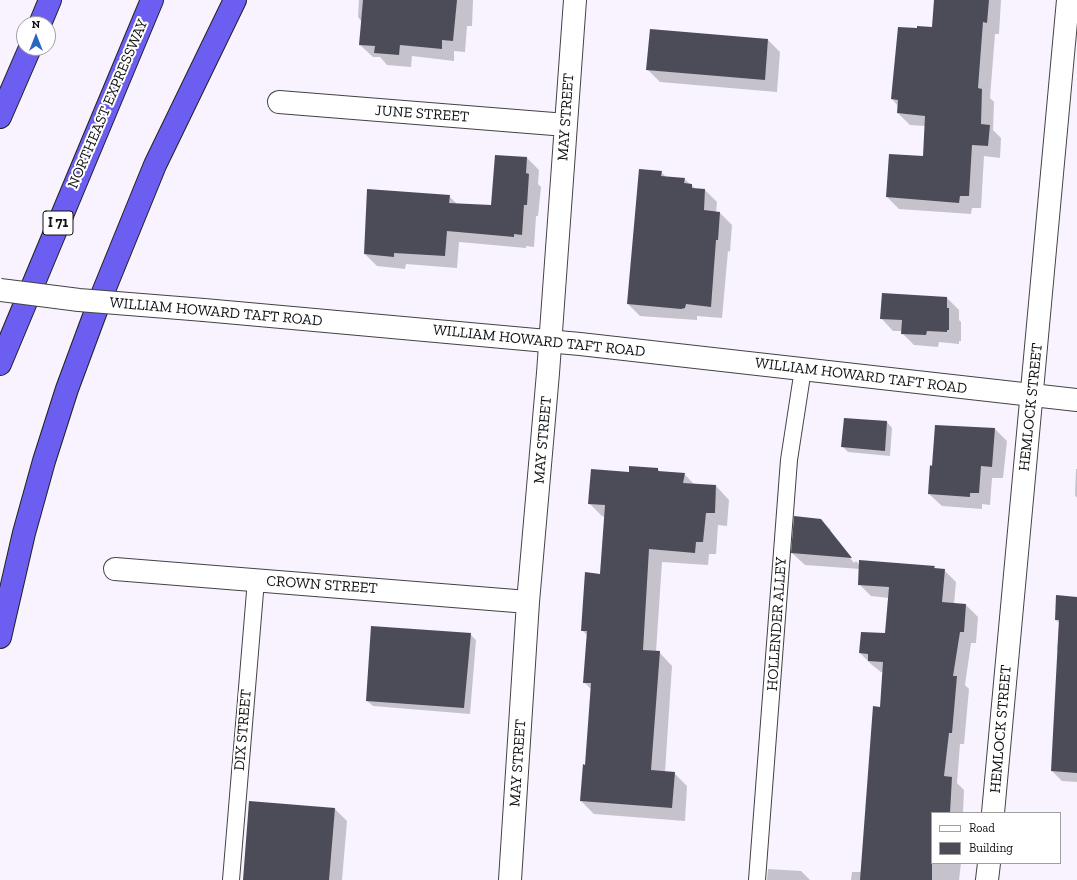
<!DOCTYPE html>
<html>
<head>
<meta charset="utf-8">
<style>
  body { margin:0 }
  #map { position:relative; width:1077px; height:880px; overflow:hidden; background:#f8f3ff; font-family:"Zilla Slab",serif }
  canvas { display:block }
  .legend { position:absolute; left:931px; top:812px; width:130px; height:52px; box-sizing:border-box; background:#fff; border:1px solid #9f9f9f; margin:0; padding:5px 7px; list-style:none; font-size:12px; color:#101010 }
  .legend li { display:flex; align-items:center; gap:8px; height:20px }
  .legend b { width:20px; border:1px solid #9f9f9f }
  .north { position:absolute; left:16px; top:16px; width:40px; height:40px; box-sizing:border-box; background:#fff; border:1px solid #9f9f9f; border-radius:50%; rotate:0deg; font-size:11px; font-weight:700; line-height:16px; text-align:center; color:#101010 }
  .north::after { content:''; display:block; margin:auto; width:14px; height:18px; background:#2967be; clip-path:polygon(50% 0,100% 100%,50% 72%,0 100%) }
</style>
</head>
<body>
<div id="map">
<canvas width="1077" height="880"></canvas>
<ul class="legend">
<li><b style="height:5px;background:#fff"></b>Road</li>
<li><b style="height:11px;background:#4c4c58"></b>Building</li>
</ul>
<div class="north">N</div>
</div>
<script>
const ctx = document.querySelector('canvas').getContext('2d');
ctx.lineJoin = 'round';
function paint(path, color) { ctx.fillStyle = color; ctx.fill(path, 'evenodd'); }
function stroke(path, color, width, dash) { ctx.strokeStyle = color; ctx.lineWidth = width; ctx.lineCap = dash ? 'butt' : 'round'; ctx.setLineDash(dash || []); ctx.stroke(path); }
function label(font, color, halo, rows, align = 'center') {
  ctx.font = font + ' "Zilla Slab",serif'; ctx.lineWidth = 4; ctx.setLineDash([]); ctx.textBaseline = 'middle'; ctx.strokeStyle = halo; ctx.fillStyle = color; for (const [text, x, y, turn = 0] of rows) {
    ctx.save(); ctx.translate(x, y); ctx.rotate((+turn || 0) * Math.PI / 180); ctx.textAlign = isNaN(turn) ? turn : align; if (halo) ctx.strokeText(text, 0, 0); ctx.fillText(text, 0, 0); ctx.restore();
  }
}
paint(new Path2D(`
  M 359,0 L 473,0 L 472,26 L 467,26 L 465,52 L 454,51 L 454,61 L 412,56 L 411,67 L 387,65 L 380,57 L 373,57 L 360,45 L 362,22 L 358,17 Z
  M 935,0 L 1001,0 L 999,34 L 995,34 L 990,98 L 994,102 L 993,130 L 1001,138 L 1000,158 L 984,156 L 981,208 L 972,208 L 971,214 L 899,209 L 887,197 L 924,157 L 925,126 L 910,125 L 898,113 L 898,106 L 892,99 L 918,30 L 932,28 Z
  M 768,40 L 780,52 L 777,92 L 660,82 L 647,69 Z
  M 527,158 L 539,170 L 538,184 L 541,187 L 538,216 L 536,216 L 534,247 L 526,246 L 526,248 L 459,242 L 457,268 L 406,264 L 405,269 L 377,266 L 365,254 L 449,196 L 458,205 L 492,206 Z
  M 661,172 L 667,178 L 684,179 L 696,189 L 705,190 L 717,202 L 716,212 L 720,213 L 732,225 L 730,252 L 728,251 L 722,318 L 697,316 L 697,320 L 640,316 L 628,304 Z
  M 883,294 L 947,298 L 959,310 L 959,320 L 961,322 L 961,341 L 959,341 L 959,344 L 939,342 L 938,347 L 914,345 L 902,333 L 902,331 L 893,331 L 881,318 Z
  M 887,422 L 892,428 L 890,456 L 848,452 L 842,446 Z
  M 995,429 L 1007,441 L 1003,478 L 992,478 L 990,505 L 982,504 L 982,509 L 942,506 L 929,494 Z
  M 658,469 L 661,473 L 684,474 L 695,485 L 716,486 L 729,500 L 727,526 L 718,525 L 716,554 L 709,554 L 708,565 L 662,562 L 656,652 L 659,652 L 672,666 L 665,772 L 674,773 L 687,786 L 685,821 L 594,814 L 581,801 L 586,766 L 592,690 L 584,682 L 588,636 L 582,630 L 600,575 L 605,517 L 602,516 L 589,503 L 630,473 Z
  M 1076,469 L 1077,469 L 1077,498 L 1075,495 Z
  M 820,519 L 831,530 L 829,530 L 854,563 L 856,561 L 832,531 L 860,566 L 934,567 L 937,570 L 944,570 L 956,582 L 954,604 L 966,605 L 978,617 L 976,643 L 971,643 L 965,685 L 969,689 L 964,744 L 960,744 L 957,783 L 964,790 L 963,813 L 932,813 L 932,863 L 961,863 L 959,880 L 851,880 L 852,872 L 862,872 L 881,708 L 883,672 L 881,672 L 872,665 L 860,653 L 886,634 L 889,598 L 871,596 L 859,584 L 860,569 L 805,565 L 792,553 Z
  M 1077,598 L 1077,782 L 1062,781 L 1052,771 L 1058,651 L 1057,650 L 1059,623 L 1056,620 Z
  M 470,634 L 476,640 L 470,714 L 373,706 L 367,701 Z
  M 335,809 L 347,821 L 342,880 L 244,880 Z
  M 768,869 L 801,871 L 810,880 L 767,880 Z`), '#0003');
paint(new Path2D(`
  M 363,0 L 457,0 L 453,41 L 442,40 L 442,49 L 400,45 L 399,55 L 374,53 L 375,46 L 359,45 Z
  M 934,0 L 989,0 L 987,23 L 983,22 L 978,88 L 982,89 L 981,124 L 990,125 L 988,146 L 972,145 L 969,196 L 960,196 L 959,203 L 886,197 L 889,154 L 923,156 L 925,116 L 897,113 L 898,100 L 891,99 L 898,27 L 917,28 L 917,26 L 932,27 Z
  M 650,29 L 768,39 L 765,80 L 646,70 Z
  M 495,155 L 527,157 L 526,173 L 529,174 L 527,205 L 524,205 L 522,235 L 514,234 L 514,237 L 447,231 L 445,256 L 394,253 L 394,257 L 364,254 L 367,189 L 450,195 L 449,203 L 491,205 Z
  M 639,169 L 662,171 L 661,176 L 685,178 L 684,183 L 692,184 L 692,188 L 705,189 L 704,210 L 720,212 L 718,240 L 716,240 L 711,307 L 686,304 L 685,308 L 681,309 L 627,304 Z
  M 882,293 L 947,297 L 947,308 L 949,308 L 949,330 L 947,330 L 947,332 L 927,331 L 926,335 L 901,334 L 902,320 L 880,319 Z
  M 844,418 L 887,421 L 885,451 L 841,447 Z
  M 935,425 L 995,428 L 992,467 L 981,466 L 979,493 L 970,493 L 970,497 L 928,494 L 930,465 L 932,466 Z
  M 629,466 L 658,468 L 658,471 L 685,473 L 683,483 L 716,485 L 715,513 L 706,513 L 703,542 L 696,542 L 695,553 L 649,549 L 643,650 L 660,651 L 651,770 L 675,772 L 672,808 L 580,801 L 583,764 L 585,765 L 591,683 L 583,683 L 587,631 L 581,631 L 585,572 L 600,574 L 605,505 L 588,504 L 591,469 L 629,472 Z
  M 794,516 L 821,519 L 852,558 L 791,553 Z
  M 859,560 L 935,566 L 934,568 L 945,569 L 942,602 L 966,604 L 964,632 L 960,632 L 953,676 L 957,676 L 952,733 L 949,733 L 944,776 L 952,777 L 950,813 L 932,813 L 932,880 L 860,880 L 873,706 L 880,707 L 883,662 L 868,661 L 868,654 L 859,653 L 861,632 L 885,633 L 889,587 L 858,585 Z
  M 1056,595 L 1077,597 L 1077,773 L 1051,771 L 1059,620 L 1055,620 Z
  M 371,626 L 471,633 L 464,708 L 366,701 Z
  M 249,801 L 335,808 L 329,880 L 243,880 Z`), '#4c4c58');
const service = new Path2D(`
  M 231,880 L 256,580
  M 757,880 L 789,460 L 803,369`);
const minor = new Path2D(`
  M 279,102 L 566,125
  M 115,569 L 528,602
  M 993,813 L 1068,0
  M 510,880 L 528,602 L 548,373 L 575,0
  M 987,880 L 989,863`);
const tertiary = new Path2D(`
  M 204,310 L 580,344 L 1077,400`);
const motorway = new Path2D(`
  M 40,24 L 50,0
  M 0,117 L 30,48
  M 0,364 L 152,0
  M 0,637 L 24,533 L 44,461 L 67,389 L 100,300 L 155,165 L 235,0`);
stroke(service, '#434343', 18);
stroke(minor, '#434343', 24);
stroke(tertiary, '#434343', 24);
stroke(motorway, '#212121', 24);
stroke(service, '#fff', 16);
stroke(minor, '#fff', 22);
stroke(tertiary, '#fff', 22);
stroke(motorway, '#6c5ef1', 22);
const tertiaryBridge = new Path2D(`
  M 0,290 L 79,300 L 204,310`);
stroke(tertiaryBridge, '#434343', 24, []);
stroke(tertiaryBridge, '#fff', 22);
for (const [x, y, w] of [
  [58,223,30]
]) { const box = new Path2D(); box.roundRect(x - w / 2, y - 12, w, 24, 3); ctx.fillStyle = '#fff'; ctx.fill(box); stroke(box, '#101010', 1); }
label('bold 14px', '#101010', null, [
  ["I 71",58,223]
]);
label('15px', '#101010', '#fff', [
  ["NORTHEAST EXPRESSWAY",108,104,-67],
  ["JUNE STREET",422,114,4],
  ["MAY STREET",566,117,-86],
  ["WILLIAM HOWARD TAFT ROAD",216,312,5],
  ["WILLIAM HOWARD TAFT ROAD",539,341,6],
  ["WILLIAM HOWARD TAFT ROAD",861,376,7],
  ["HEMLOCK STREET",1031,407,-84],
  ["MAY STREET",543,440,-85],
  ["CROWN STREET",322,585,4],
  ["HOLLENDER ALLEY",777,624,-86],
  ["HEMLOCK STREET",1001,729,-85],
  ["DIX STREET",243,730,-85],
  ["MAY STREET",518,763,-86]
]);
</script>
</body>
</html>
